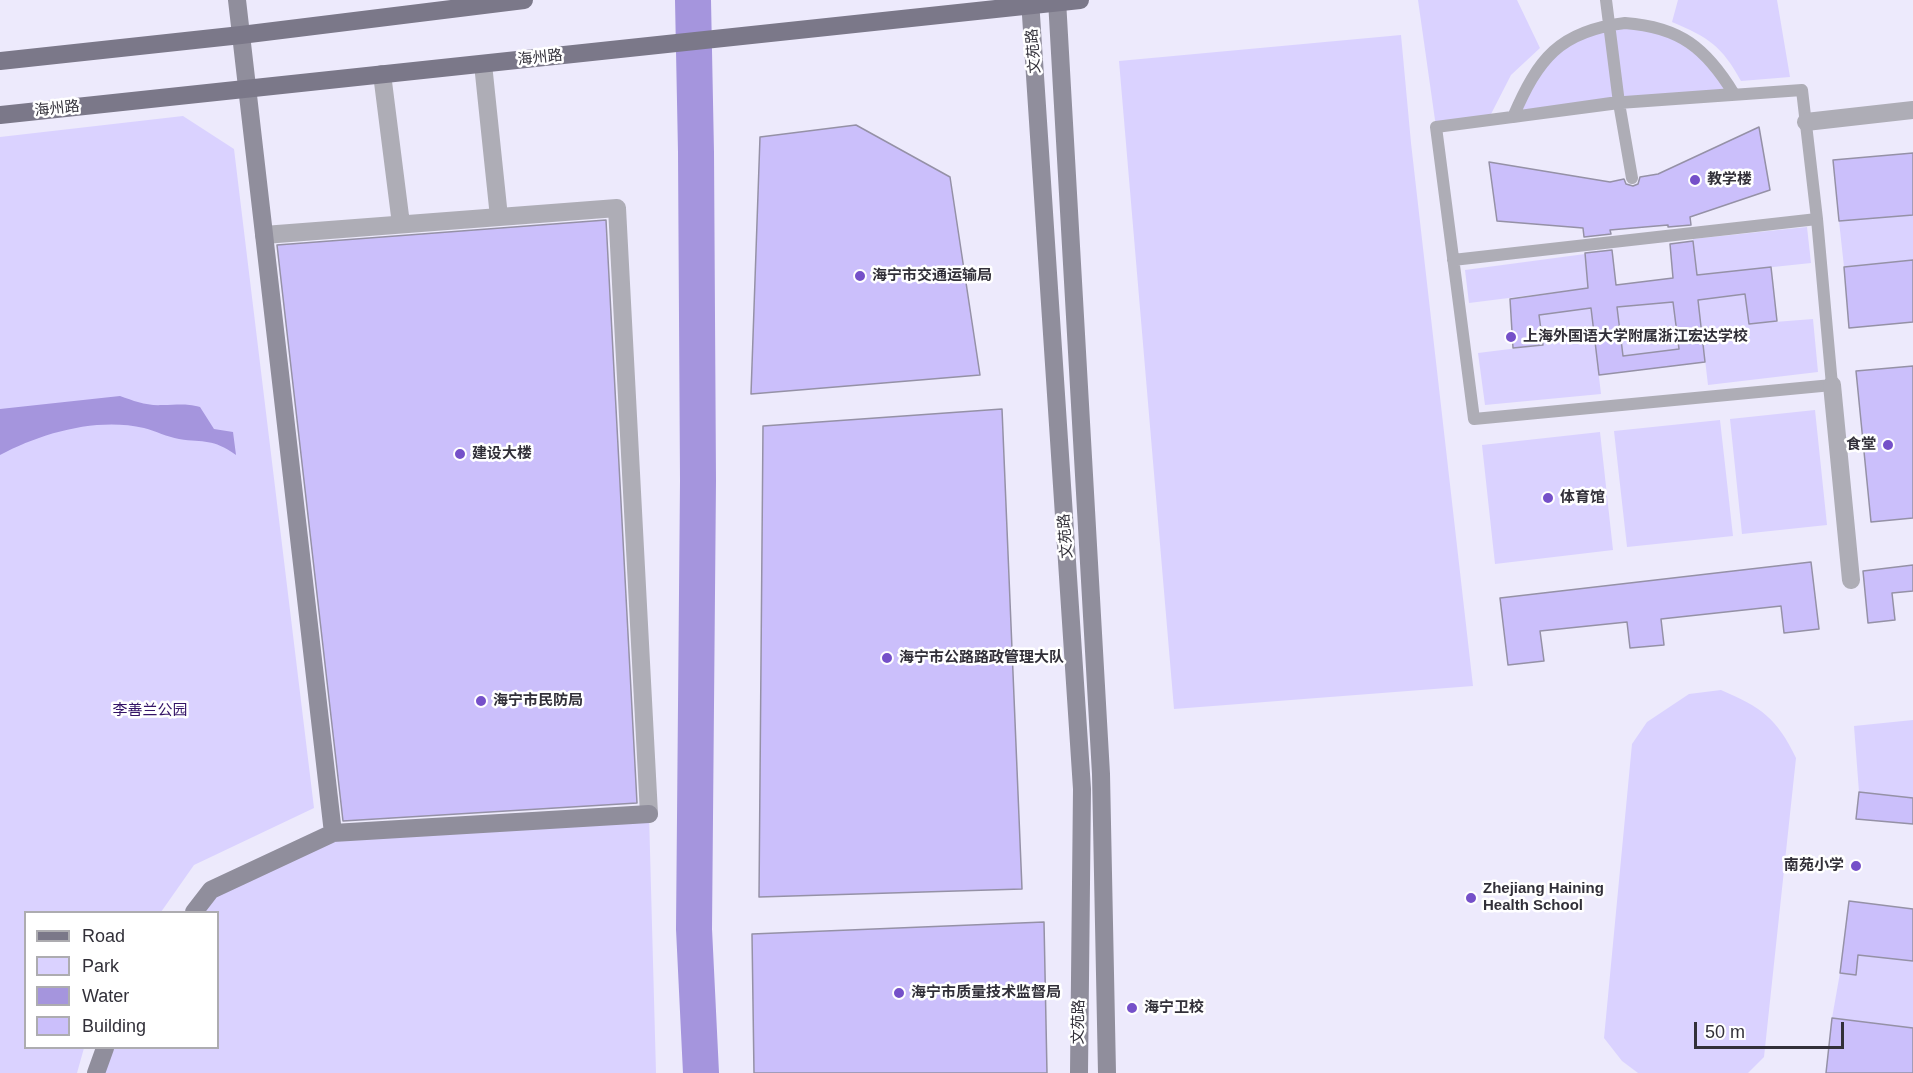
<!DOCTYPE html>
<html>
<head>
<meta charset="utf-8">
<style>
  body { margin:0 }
  #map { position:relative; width:1913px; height:1073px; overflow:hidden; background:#edeafc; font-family:Helvetica,sans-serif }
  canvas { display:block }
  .legend { position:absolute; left:24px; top:911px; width:195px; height:138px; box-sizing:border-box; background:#fff; border:2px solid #adacb0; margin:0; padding:8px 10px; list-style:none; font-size:18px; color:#323039 }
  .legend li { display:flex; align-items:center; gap:12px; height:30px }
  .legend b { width:30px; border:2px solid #adacb0 }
  .scale { position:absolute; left:1694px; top:1022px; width:150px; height:27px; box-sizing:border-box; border:3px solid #323039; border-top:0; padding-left:8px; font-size:18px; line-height:21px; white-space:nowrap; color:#323039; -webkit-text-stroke:4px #fff; paint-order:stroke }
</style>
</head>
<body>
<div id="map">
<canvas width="1913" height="1073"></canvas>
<ul class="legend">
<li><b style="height:8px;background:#7b7889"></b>Road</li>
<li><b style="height:16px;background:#dad2ff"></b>Park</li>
<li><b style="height:16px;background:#a595dd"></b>Water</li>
<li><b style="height:16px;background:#cbbffb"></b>Building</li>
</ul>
<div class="scale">50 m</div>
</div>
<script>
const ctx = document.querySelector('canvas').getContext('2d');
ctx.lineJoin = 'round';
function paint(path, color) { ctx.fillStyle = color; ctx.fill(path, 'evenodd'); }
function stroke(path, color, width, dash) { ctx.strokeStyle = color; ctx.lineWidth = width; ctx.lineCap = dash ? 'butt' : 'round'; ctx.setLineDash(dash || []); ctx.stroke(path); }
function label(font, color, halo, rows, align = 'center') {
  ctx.font = font + ' Helvetica,"Noto Sans SC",sans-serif'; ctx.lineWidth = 5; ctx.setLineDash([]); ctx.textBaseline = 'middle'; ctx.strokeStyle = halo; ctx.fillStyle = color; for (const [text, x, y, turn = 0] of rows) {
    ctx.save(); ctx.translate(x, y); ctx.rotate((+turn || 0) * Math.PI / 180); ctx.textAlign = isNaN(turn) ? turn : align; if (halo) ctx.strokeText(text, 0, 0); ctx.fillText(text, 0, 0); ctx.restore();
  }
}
paint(new Path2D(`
  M 1418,0 L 1517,0 L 1540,48 L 1511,75 L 1490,116 L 1436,127 Z
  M 1678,0 L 1777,0 L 1790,77 L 1741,81 C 1722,46 1708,37 1672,22 Z
  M 1608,25 L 1679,36 L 1734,94 L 1513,117 L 1556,48 Z
  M 1401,35 L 1411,143 L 1473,686 L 1174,709 L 1119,61 Z
  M 183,116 L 234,149 L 314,808 L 194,865 L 161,912 L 26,912 L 26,1048 L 84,1048 L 77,1073 L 0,1073 L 0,137 Z
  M 1913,215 L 1913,260 L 1844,267 L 1839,221 Z
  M 1807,227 L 1811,263 L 1697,275 L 1693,239 Z
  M 1585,254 L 1588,288 L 1469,303 L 1465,270 Z
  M 1745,294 L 1749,324 L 1813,319 L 1818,372 L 1708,385 L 1698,300 Z
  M 1673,302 L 1679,349 L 1623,356 L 1617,307 Z
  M 1591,308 L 1601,394 L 1485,405 L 1478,353 L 1542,345 L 1539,315 Z
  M 1815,410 L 1827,525 L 1742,534 L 1730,419 Z
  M 1720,420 L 1733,536 L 1627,547 L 1614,431 Z
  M 1600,432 L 1613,550 L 1495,564 L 1482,445 Z
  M 1721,690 C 1761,707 1777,718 1796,758 L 1764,1057 L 1748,1073 L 1638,1073 L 1622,1061 L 1604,1038 L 1632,744 L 1647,722 L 1689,694 Z
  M 1913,720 L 1913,798 L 1859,792 L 1854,726 Z
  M 649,814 L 656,1073 L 96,1073 L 105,1048 L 218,1048 L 218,912 L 194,912 L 211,890 L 333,833 Z
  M 1858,955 L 1913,961 L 1913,1028 L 1832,1018 L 1840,973 L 1856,975 Z`), '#dad2ff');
paint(new Path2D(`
  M 120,396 C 134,401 147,406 162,405 C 178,405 184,403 200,407 L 214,429 L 233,432 L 236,455 C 212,438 205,443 179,439 C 167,437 156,431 144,428 C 97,417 41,433 0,455 L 0,409 Z`), '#a595dd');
stroke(new Path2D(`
  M 693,0 L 696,152 L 698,481 L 694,929 L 701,1073`), '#a595dd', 36);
const building = new Path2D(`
  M 856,125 L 950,177 L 980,375 L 751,394 L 760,137 Z
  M 1759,127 L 1770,190 L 1690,217 L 1691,225 L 1668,227 L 1668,225 L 1610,230 L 1611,234 L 1584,237 L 1583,228 L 1497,221 L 1489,162 L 1610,182 L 1624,179 L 1626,184 L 1633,186 L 1638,184 L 1640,177 L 1658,174 Z
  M 1913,153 L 1913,215 L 1839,221 L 1833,160 Z
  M 606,220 L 637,803 L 343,821 L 277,245 Z
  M 1693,241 L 1697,275 L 1771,267 L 1777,321 L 1749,324 L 1745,294 L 1698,300 L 1705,362 L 1599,375 L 1591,308 L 1539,315 L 1543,345 L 1513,348 L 1510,299 L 1588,288 L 1585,253 L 1612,250 L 1616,285 L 1673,278 L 1670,244 ZM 1673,302 L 1679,349 L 1623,356 L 1617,307 Z
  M 1913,260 L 1913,322 L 1849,328 L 1844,267 Z
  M 1913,366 L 1913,518 L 1871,522 L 1856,371 Z
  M 1002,409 L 1022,889 L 759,897 L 763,426 Z
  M 1811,562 L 1819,629 L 1784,633 L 1781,606 L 1661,619 L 1664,645 L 1630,648 L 1627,622 L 1540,631 L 1544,661 L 1508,665 L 1500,598 Z
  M 1913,565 L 1913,591 L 1892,593 L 1895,620 L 1868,623 L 1863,571 Z
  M 1859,792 L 1913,798 L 1913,824 L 1856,819 Z
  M 1849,901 L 1913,909 L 1913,961 L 1858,955 L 1856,975 L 1840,973 Z
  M 1044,922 L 1047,1073 L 754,1073 L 752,934 Z
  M 1832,1018 L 1913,1028 L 1913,1073 L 1826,1073 Z`);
paint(building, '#cbbffb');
stroke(building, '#9591a6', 1.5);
stroke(new Path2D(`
  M 1606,0 L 1619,103 L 1436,127 L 1474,419 L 1832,385 L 1817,219 L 1802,90 L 1619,103 L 1632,178
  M 1625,23 C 1680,27 1706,48 1734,94 L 1611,103 L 1513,117 C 1538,59 1559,31 1625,23 Z
  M 1453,260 L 1817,219`), '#aeadb6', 12);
stroke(new Path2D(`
  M 483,64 L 499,217
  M 382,74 L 401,224
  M 1806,122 L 1913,110
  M 264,235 L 617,208 L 649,814
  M 1832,385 L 1851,580`), '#aeadb6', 18);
stroke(new Path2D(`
  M 237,0 L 333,833
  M 1030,0 L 1082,789 L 1079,1073
  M 1057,0 L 1101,774 L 1107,1073
  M 194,912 L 211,890 L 333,833 L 649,814
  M 96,1073 L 105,1048`), '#908e9c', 18);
stroke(new Path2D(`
  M 0,61 L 241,35 L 524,0
  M 0,115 L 1080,0`), '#7b7889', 18);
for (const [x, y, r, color] of [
  [1695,180,6,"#7550c9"],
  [860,276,6,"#7550c9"],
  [1511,337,6,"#7550c9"],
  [1888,445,6,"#7550c9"],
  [460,454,6,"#7550c9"],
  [1548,498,6,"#7550c9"],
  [887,658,6,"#7550c9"],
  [481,701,6,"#7550c9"],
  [1856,866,6,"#7550c9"],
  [1471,898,6,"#7550c9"],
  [899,993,6,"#7550c9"],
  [1132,1008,6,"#7550c9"]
]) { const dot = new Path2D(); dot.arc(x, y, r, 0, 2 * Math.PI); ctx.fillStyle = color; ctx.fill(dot); stroke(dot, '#fff', 2); }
label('15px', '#323039', '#fff', [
  ["文苑路",1034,51,-94],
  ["海州路",540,58,-6],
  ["海州路",57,109,-6],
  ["文苑路",1066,536,-94],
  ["文苑路",1079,1022,-89]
]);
label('bold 15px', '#323039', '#fff', [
  ["教学楼",1707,180],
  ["海宁市交通运输局",872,276],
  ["上海外国语大学附属浙江宏达学校",1523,337],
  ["食堂",1876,445,"right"],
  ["建设大楼",472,454],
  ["体育馆",1560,498],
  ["海宁市公路路政管理大队",899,658],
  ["海宁市民防局",493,701],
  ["南苑小学",1844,866,"right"],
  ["Zhejiang Haining",1483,889],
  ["Health School",1483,906],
  ["海宁市质量技术监督局",911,993],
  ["海宁卫校",1144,1008]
], 'left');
label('15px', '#341467', '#fff', [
  ["李善兰公园",150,711]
]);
</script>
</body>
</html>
